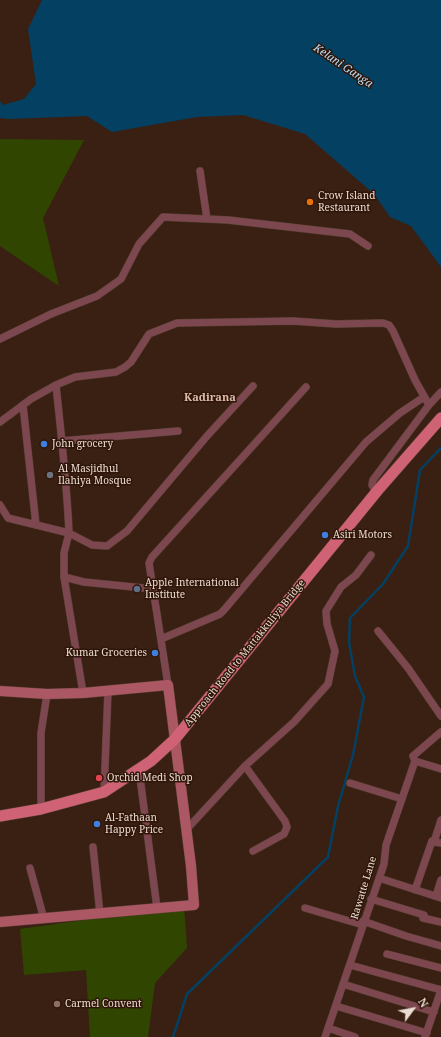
<!DOCTYPE html>
<html>
<head>
<meta charset="utf-8">
<style>
  body { margin:0 }
  #map { position:relative; width:441px; height:1037px; overflow:hidden; background:#392013; font-family:"Noto Serif",serif }
  canvas { display:block }
  .north { position:absolute; left:393px; top:989px; width:40px; height:40px; -webkit-text-stroke:3px #2f1609; paint-order:stroke; rotate:58deg; font-size:11px; font-weight:700; line-height:16px; text-align:center; color:#ecdbd2 }
  .north::after { content:''; display:block; margin:auto; width:14px; height:18px; background:#ecdbd2; clip-path:polygon(50% 0,100% 100%,50% 72%,0 100%) }
</style>
</head>
<body>
<div id="map">
<canvas width="441" height="1037"></canvas>
<div class="north">N</div>
</div>
<script>
const ctx = document.querySelector('canvas').getContext('2d');
ctx.lineJoin = 'round';
function paint(path, color) { ctx.fillStyle = color; ctx.fill(path, 'evenodd'); }
function stroke(path, color, width, dash) { ctx.strokeStyle = color; ctx.lineWidth = width; ctx.lineCap = dash ? 'butt' : 'round'; ctx.setLineDash(dash || []); ctx.stroke(path); }
function label(font, color, halo, rows, align = 'center') {
  ctx.font = font + ' "Noto Serif",serif'; ctx.lineWidth = 3; ctx.setLineDash([]); ctx.textBaseline = 'middle'; ctx.strokeStyle = halo; ctx.fillStyle = color; for (const [text, x, y, turn = 0] of rows) {
    ctx.save(); ctx.translate(x, y); ctx.rotate((+turn || 0) * Math.PI / 180); ctx.textAlign = isNaN(turn) ? turn : align; if (halo) ctx.strokeText(text, 0, 0); ctx.fillText(text, 0, 0); ctx.restore();
  }
}
paint(new Path2D(`
  M 0,139 L 84,140 L 43,218 L 59,286 L 0,246 Z
  M 184,906 L 187,948 L 155,983 L 148,1037 L 90,1037 L 86,970 L 24,975 L 20,929 Z`), '#304600');
paint(new Path2D(`
  M 42,0 L 441,0 L 441,267 L 411,226 L 390,217 L 374,194 L 305,134 L 243,115 L 197,117 L 112,132 L 87,116 L 10,119 L 0,118 L 0,101 L 3,105 L 24,99 L 36,84 L 28,29 Z`), '#044062');
stroke(new Path2D(`
  M 173,1037 L 187,994 L 328,857 L 338,806 L 353,755 L 364,697 L 355,676 L 349,642 L 350,618 L 383,584 L 408,546 L 420,470 L 441,448`), '#044062', 2.5);
const street = new Path2D(`
  M 200,171 L 207,219
  M 0,339 L 51,314 L 97,296 L 121,279 L 139,244 L 163,217 L 228,220 L 350,234 L 368,246
  M 56,385 C 61,434 67,483 69,533 L 92,545 L 107,546 L 127,531 L 207,436 L 253,386
  M 23,405 L 36,525
  M 429,405 L 441,392
  M 0,422 L 31,399 L 56,385 L 75,377 L 116,372 L 125,367 L 131,362 L 149,334 L 177,323 L 293,321 L 336,324 L 383,323 L 389,325 L 393,331 L 415,380 L 429,405 L 373,480 L 372,485 L 374,488 L 378,490
  M 61,441 L 178,431
  M 0,505 L 8,518 L 69,533 L 64,553 L 64,577 L 83,693
  M 64,577 L 84,582 L 153,589
  M 378,631 L 408,668 L 441,716
  M 161,639 L 220,614 L 224,610 L 366,442 L 400,413 L 424,397
  M 168,685 L 149,563 L 152,557 L 306,387
  M 415,761 L 441,769
  M 245,766 L 285,821 L 287,827 L 284,834 L 253,851
  M 139,770 L 157,908
  M 350,783 L 402,799
  M 104,792 L 108,691
  M 41,809 L 41,733 L 47,694
  M 441,820 L 434,842 L 441,843
  M 186,830 L 245,766 L 294,722 L 328,684 L 335,651 L 327,624 L 326,611 L 341,587 L 356,575 L 371,555
  M 93,847 L 100,914
  M 30,868 L 44,919
  M 379,878 L 441,898
  M 415,890 L 432,841 L 434,842
  M 436,896 L 441,880
  M 371,899 L 424,915 L 423,918 L 441,922
  M 305,908 L 363,925
  M 363,921 L 406,936 L 441,946
  M 387,954 L 441,968
  M 350,965 L 441,990
  M 343,984 L 434,1012
  M 336,1006 L 427,1033
  M 328,1028 L 355,1037
  M 325,1037 L 384,864 L 386,845 L 415,761 L 413,756 L 441,732
  M 425,1037 L 441,990`);
const secondary = new Path2D(`
  M 0,691 L 47,694 L 83,693 L 168,685 L 191,866 L 194,905 L 0,922`);
const primary = new Path2D(`
  M 0,816 L 41,809 L 104,792 L 151,761 L 175,739 L 378,490 L 441,418`);
stroke(street, '#563e32', 8);
stroke(secondary, '#563e32', 11);
stroke(primary, '#563e32', 12);
stroke(street, '#7d474f', 7);
stroke(secondary, '#ab5764', 10);
stroke(primary, '#cf6375', 11);
for (const [x, y, r, color] of [
  [310,202,4,"#e8710a"],
  [44,444,4,"#3f7fe0"],
  [50,475,4,"#6b7280"],
  [325,535,4,"#3f7fe0"],
  [137,589,4,"#5c6f8a"],
  [155,653,4,"#3f7fe0"],
  [99,778,4,"#e0444e"],
  [97,824,4,"#3f7fe0"],
  [57,1004,4,"#8d6e63"]
]) { const dot = new Path2D(); dot.arc(x, y, r, 0, 2 * Math.PI); ctx.fillStyle = color; ctx.fill(dot); stroke(dot, '#2f1609', 1.5); }
label('10px', '#ecdbd2', '#2f1609', [
  ["Crow Island",318,196],
  ["Restaurant",318,208],
  ["John grocery",52,444],
  ["Al Masjidhul",58,469],
  ["Ilahiya Mosque",58,481],
  ["Asiri Motors",333,535],
  ["Apple International",145,583],
  ["Institute",145,595],
  ["Kumar Groceries",147,653,"right"],
  ["Orchid Medi Shop",107,778],
  ["Al-Fathaan",105,818],
  ["Happy Price",105,830],
  ["Carmel Convent",65,1004]
], 'left');
label('10px', '#ecdbd2', '#2f1609', [
  ["Approach Road to Mattakkuliya Bridge",245,653,-51],
  ["Rawatte Lane",364,888,-73]
]);
label('italic 11px', '#baddf8', '#2f1609', [
  ["Kelani Ganga",343,66,34]
]);
label('bold 11px', '#dba', '#2f1609', [
  ["Kadirana",210,398]
]);
</script>
</body>
</html>
